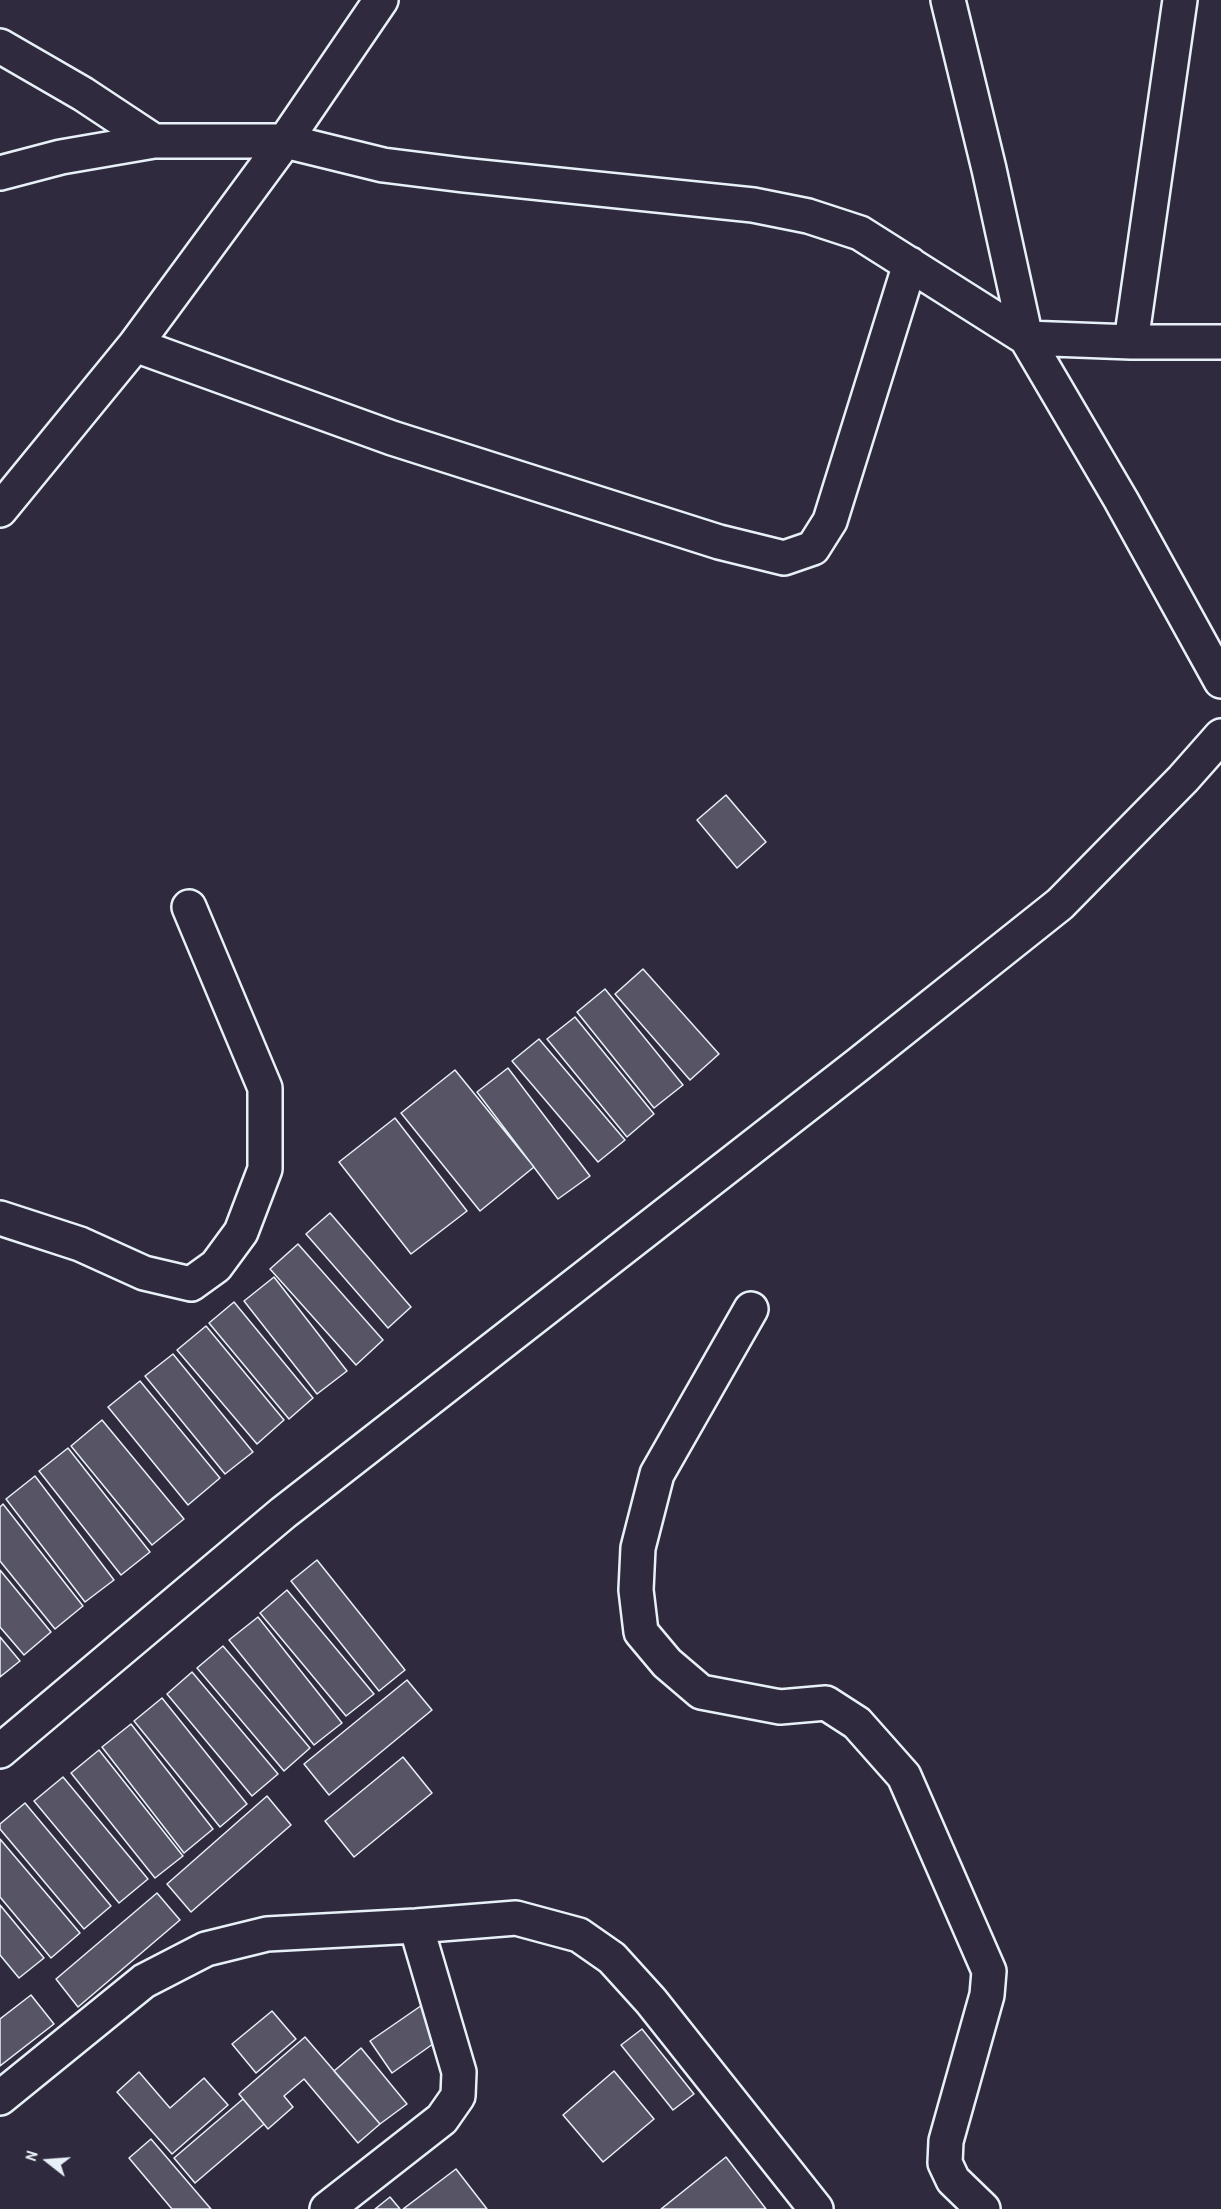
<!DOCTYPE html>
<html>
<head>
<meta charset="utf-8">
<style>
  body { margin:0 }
  #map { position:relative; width:1221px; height:2209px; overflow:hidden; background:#2f2a3d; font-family:"Patrick Hand",sans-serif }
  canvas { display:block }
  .north { position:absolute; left:18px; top:2131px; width:60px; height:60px; -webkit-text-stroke:4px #2f2a3d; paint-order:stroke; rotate:287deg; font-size:16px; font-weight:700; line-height:24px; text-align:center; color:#e8f1f8 }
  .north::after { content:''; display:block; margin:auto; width:21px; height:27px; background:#e8f1f8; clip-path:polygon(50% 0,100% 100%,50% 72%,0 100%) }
</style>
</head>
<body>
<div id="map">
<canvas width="1221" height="2209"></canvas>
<div class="north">N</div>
</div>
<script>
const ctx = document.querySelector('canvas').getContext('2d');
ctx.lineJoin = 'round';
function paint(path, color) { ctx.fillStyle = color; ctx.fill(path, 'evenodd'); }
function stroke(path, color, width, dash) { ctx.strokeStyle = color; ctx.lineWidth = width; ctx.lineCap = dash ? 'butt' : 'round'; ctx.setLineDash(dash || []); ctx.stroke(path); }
const building = new Path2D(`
  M 726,795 L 766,842 L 737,868 L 697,820 Z
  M 643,969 L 719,1054 L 690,1080 L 615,994 Z
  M 605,989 L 683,1085 L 654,1108 L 577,1012 Z
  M 575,1017 L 654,1114 L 627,1137 L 547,1039 Z
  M 539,1039 L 625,1140 L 598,1162 L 512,1061 Z
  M 508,1068 L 590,1176 L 558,1199 L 477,1092 Z
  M 455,1070 L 534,1167 L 480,1211 L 401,1113 Z
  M 395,1118 L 467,1211 L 411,1254 L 339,1162 Z
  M 330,1213 L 411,1307 L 388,1328 L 306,1234 Z
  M 298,1244 L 383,1340 L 356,1365 L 270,1269 Z
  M 274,1277 L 347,1371 L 317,1394 L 244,1301 Z
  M 234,1302 L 313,1398 L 289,1419 L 209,1323 Z
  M 206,1326 L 284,1420 L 257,1444 L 177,1350 Z
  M 173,1354 L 253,1452 L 225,1474 L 145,1376 Z
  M 140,1381 L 220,1478 L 188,1505 L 108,1407 Z
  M 102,1420 L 184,1519 L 152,1545 L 71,1446 Z
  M 68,1448 L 150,1552 L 121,1575 L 39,1471 Z
  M 35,1476 L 114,1580 L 85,1602 L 6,1499 Z
  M 3,1504 L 83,1606 L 55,1629 L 0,1561 L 0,1507 Z
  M 317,1560 L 405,1670 L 379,1691 L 291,1581 Z
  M 0,1570 L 51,1632 L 24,1655 L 0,1627 Z
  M 287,1590 L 374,1694 L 346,1716 L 260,1613 Z
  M 258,1617 L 342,1723 L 314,1745 L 229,1640 Z
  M 0,1637 L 20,1661 L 0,1677 Z
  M 223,1646 L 310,1748 L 284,1771 L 197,1668 Z
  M 192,1672 L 278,1774 L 252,1796 L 167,1694 Z
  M 407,1680 L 432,1710 L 329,1795 L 304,1764 Z
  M 162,1698 L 247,1804 L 220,1827 L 134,1721 Z
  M 131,1724 L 213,1829 L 184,1853 L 102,1747 Z
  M 99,1750 L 183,1856 L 155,1878 L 71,1773 Z
  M 403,1757 L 432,1793 L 354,1857 L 325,1821 Z
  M 63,1777 L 148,1879 L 119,1903 L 34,1801 Z
  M 267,1796 L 291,1825 L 191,1912 L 167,1884 Z
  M 25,1803 L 111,1906 L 84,1929 L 0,1829 L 0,1824 Z
  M 0,1839 L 80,1933 L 51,1958 L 0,1897 Z
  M 157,1893 L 180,1920 L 78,2007 L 56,1979 Z
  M 0,1905 L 44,1958 L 19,1978 L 0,1955 Z
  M 31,1995 L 54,2024 L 0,2066 L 0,2019 Z
  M 425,2003 L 447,2034 L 392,2073 L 370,2041 Z
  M 272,2011 L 296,2039 L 256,2073 L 232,2044 Z
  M 642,2029 L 694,2094 L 673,2110 L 621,2045 Z
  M 305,2037 L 380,2124 L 358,2143 L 304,2079 L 284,2096 L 293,2107 L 268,2129 L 239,2094 Z
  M 361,2048 L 407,2104 L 380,2124 L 334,2071 Z
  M 614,2071 L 654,2119 L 603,2162 L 563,2115 Z
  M 139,2072 L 170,2108 L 204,2078 L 228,2105 L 172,2154 L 117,2092 Z
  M 243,2099 L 264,2124 L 195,2183 L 174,2158 Z
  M 151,2139 L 211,2209 L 172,2209 L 129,2158 Z
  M 726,2157 L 766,2209 L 661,2209 Z
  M 456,2169 L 487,2209 L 403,2209 Z
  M 390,2197 L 400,2209 L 375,2209 Z`);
paint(building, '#575565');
stroke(building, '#e8f1f8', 1.5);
const street = new Path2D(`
  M 948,0 L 989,169 L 1026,338 L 1121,500 L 1221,681
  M 0,46 L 83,94 L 154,141
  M 0,173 L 61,157 L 154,141 L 285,141 L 383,165 L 463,175 L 753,205 L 808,216 L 860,233 L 1026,338 L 1131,342 L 1221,342
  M 1131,342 L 1180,0
  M 135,345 L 392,438 L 719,542 L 784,558 L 813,548 L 830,521 L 910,264
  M 0,510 L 135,345 L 285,141 L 381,0
  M 0,1218 L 80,1244 L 144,1273 L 191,1284 L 216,1266 L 241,1232 L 265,1169 L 265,1088 L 189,907
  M 751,1309 L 657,1474 L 638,1548 L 636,1590 L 641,1632 L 667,1663 L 701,1692 L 780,1707 L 826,1703 L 857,1723 L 904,1776 L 989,1971 L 987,1995 L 946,2141 L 945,2163 L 953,2180 L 983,2209
  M 0,1751 L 283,1513 L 859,1064 L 1060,904 L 1183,779 L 1221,736
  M 0,2098 L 144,1981 L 206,1949 L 267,1934 L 416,1926 L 516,1918 L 579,1935 L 612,1958 L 651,2001 L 816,2209
  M 327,2209 L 442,2119 L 458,2096 L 459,2072 L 416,1926`);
stroke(street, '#e8f1f8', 38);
stroke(street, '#2f2a3d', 33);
</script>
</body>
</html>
